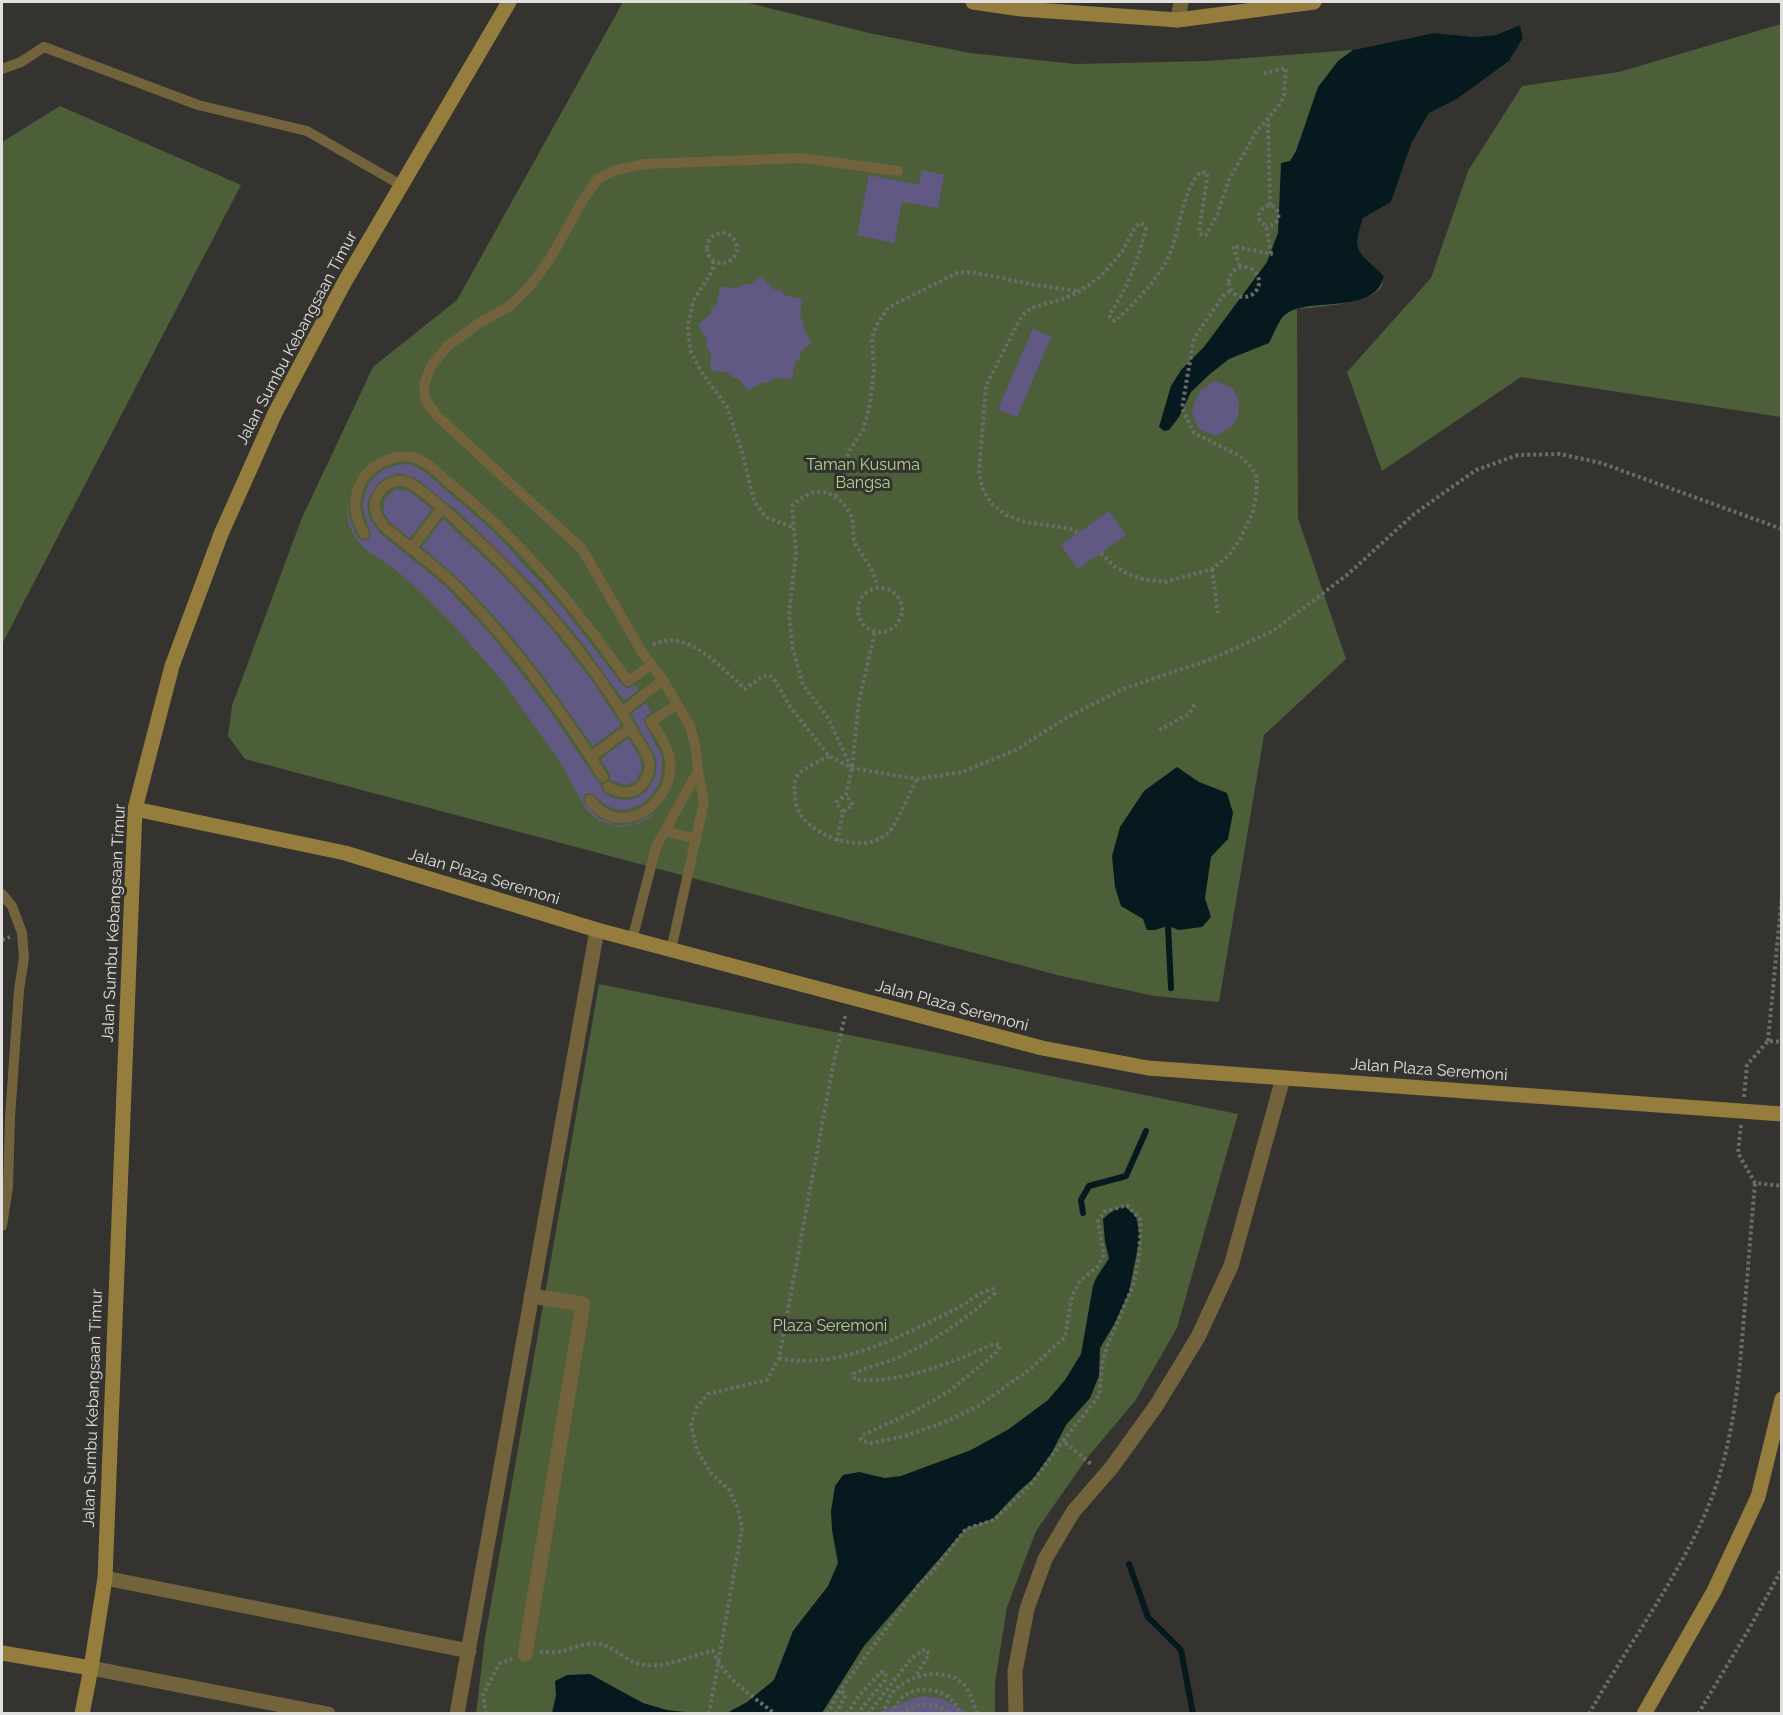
<!DOCTYPE html>
<html>
<head>
<meta charset="utf-8">
<style>
  body { margin:0 }
  #map { position:relative; width:1783px; height:1715px; overflow:hidden; background:#34332f; font-family:Raleway,sans-serif }
  canvas { display:block }
  .frame { position:absolute; inset:0; border:3px solid #e1e0de; pointer-events:none }
</style>
</head>
<body>
<div id="map">
<canvas width="1783" height="1715"></canvas>
<div class="frame"></div>
</div>
<script>
const ctx = document.querySelector('canvas').getContext('2d');
ctx.lineJoin = 'round';
function paint(path, color) { ctx.fillStyle = color; ctx.fill(path, 'evenodd'); }
function stroke(path, color, width, dash) { ctx.strokeStyle = color; ctx.lineWidth = width; ctx.lineCap = dash ? 'butt' : 'round'; ctx.setLineDash(dash || []); ctx.stroke(path); }
function label(font, color, halo, rows, align = 'center') {
  ctx.font = font + ' Raleway,sans-serif'; ctx.lineWidth = 6; ctx.setLineDash([]); ctx.textBaseline = 'middle'; ctx.strokeStyle = halo; ctx.fillStyle = color; for (const [text, x, y, turn = 0] of rows) {
    ctx.save(); ctx.translate(x, y); ctx.rotate((+turn || 0) * Math.PI / 180); ctx.textAlign = isNaN(turn) ? turn : align; if (halo) ctx.strokeText(text, 0, 0); ctx.fillText(text, 0, 0); ctx.restore();
  }
}
paint(new Path2D(`
  M 623,2 L 745,2 L 869,33 L 970,53 L 1076,64 L 1207,61 L 1353,50 L 1434,33 L 1475,37 L 1496,35 L 1520,25 L 1523,38 L 1509,61 L 1457,99 L 1429,113 L 1412,142 L 1391,202 L 1363,218 C 1351,254 1359,251 1384,276 C 1383,280 1383,283 1382,286 C 1373,304 1316,307 1297,309 L 1298,518 L 1346,659 L 1264,735 L 1219,1002 L 1154,996 L 1061,976 L 245,759 L 228,736 L 232,706 L 301,520 L 373,367 L 457,300 Z
  M 1781,24 L 1781,417 L 1521,377 L 1382,471 L 1347,372 L 1431,278 L 1468,171 L 1522,86 L 1619,72 Z
  M 60,106 L 241,185 L 2,644 L 2,142 Z
  M 599,984 L 1238,1114 L 1177,1328 L 1135,1401 L 1087,1458 L 1036,1531 L 1007,1607 L 995,1683 L 995,1713 L 476,1714 L 485,1638 Z`), '#4c5f39');
paint(new Path2D(`
  M 1520,25 L 1523,38 L 1509,61 L 1457,99 L 1429,113 L 1412,142 L 1391,202 L 1363,218 C 1351,254 1359,251 1384,276 C 1374,319 1302,293 1282,318 C 1277,325 1273,335 1269,343 L 1229,359 L 1210,374 L 1191,392 L 1179,417 L 1169,430 L 1164,431 L 1159,427 L 1171,386 L 1181,370 L 1204,347 L 1267,262 L 1278,233 L 1281,163 L 1290,161 L 1296,151 L 1318,87 L 1338,61 L 1353,50 L 1434,33 L 1475,37 L 1496,35 Z
  M 1177,767 L 1199,782 L 1227,793 L 1233,813 L 1228,839 L 1211,857 L 1205,898 L 1211,917 L 1202,927 L 1179,930 L 1168,926 L 1155,930 L 1147,930 L 1143,919 L 1121,906 L 1115,887 L 1112,856 L 1120,827 L 1144,791 Z
  M 1124,1206 L 1136,1216 L 1140,1237 L 1129,1292 L 1115,1323 L 1100,1348 L 1099,1376 L 1090,1398 L 1066,1425 L 1051,1454 L 1034,1478 L 1018,1492 L 993,1519 L 966,1528 L 864,1646 L 822,1713 L 727,1713 L 747,1702 L 774,1680 L 793,1631 L 828,1586 L 838,1563 L 832,1530 L 831,1511 L 835,1486 L 843,1475 L 859,1472 L 885,1478 L 901,1476 L 971,1450 L 1009,1429 L 1048,1400 L 1065,1380 L 1081,1354 L 1093,1286 C 1096,1275 1104,1268 1109,1258 L 1105,1242 L 1103,1219 L 1112,1211 Z
  M 590,1674 L 643,1703 L 667,1710 L 694,1713 L 552,1713 L 556,1695 L 555,1681 L 567,1675 Z`), '#06191f');
stroke(new Path2D(`
  M 1168,926 L 1171,988
  M 1083,1213 L 1081,1200 L 1089,1186 L 1126,1176 L 1146,1131
  M 1129,1564 L 1148,1617 L 1181,1650 L 1193,1714`), '#06191f', 6);
paint(new Path2D(`
  M 922,170 L 944,175 L 938,208 L 902,202 L 894,243 L 857,235 L 869,175 L 919,185 Z
  M 761,276 L 773,289 L 780,290 L 784,295 L 802,299 L 800,317 L 804,324 L 803,328 L 812,343 L 801,351 L 800,358 L 795,362 L 792,379 L 774,378 L 768,383 L 763,382 L 749,391 L 738,378 L 734,378 L 728,373 L 710,370 L 711,352 L 706,347 L 707,340 L 698,325 L 711,314 L 711,309 L 717,304 L 720,287 L 738,288 L 744,284 L 750,285 Z
  M 1033,328 L 1051,337 L 1017,417 L 998,409 Z
  M 1215,381 L 1233,388 L 1239,402 L 1238,416 L 1231,427 L 1216,436 L 1198,429 L 1192,412 L 1195,401 L 1201,390 Z
  M 410,464 L 426,473 L 494,532 L 561,605 L 622,685 L 628,688 L 636,685 L 638,690 L 624,701 L 584,645 L 538,590 L 462,515 L 416,478 L 399,473 L 385,478 L 377,484 L 369,497 L 367,505 L 369,517 L 374,525 L 382,535 L 445,586 L 493,637 L 547,707 L 597,781 L 601,784 L 602,791 L 613,798 L 625,800 L 637,798 L 647,791 L 655,777 L 657,765 L 655,755 L 631,714 L 646,703 L 651,712 L 645,717 L 644,722 L 662,756 L 662,771 L 659,784 L 651,796 L 641,804 L 630,809 L 618,810 L 607,806 L 591,793 L 585,794 L 583,801 L 598,818 L 615,825 L 634,824 L 654,813 L 652,816 L 638,824 L 619,827 L 599,821 L 586,809 L 560,762 L 504,683 L 460,632 L 424,595 L 397,571 L 368,551 L 357,540 L 349,526 L 347,509 L 348,504 L 349,517 L 357,537 L 363,541 L 368,540 L 371,534 L 364,513 L 363,503 L 368,486 L 375,476 L 385,469 L 398,465 Z
  M 396,489 L 409,491 L 432,509 L 410,538 L 390,522 L 383,511 L 385,498 Z
  M 1109,511 L 1126,535 L 1078,569 L 1061,545 Z
  M 443,519 L 502,575 L 550,627 L 593,682 L 621,725 L 593,746 L 542,674 L 504,627 L 463,583 L 422,547 Z
  M 628,738 L 640,758 L 642,768 L 636,781 L 625,785 L 610,780 L 610,774 L 601,759 Z
  M 920,1696 L 940,1698 L 969,1713 L 877,1713 Z`), '#615984');
stroke(new Path2D(`
  M 1268,118 L 1270,205
  M707 248a15 15 0 1 1 30 0a15 15 0 1 1-30 0Z
  M 713,261 L 713,270 L 693,301 L 688,325 L 690,350 L 702,373 L 727,407 L 742,452 L 754,501 L 766,517 L 794,528
  M 1240,266 L 1233,246 L 1271,254 L 1266,226 L 1260,221 L 1259,214 L 1263,208 L 1270,205 L 1276,208 C 1280,216 1279,220 1273,225 L 1266,226
  M1229 282a15 15 0 1 1 30 0a15 15 0 1 1-30 0Z
  M 836,497 L 849,451 L 863,430 L 870,404 L 874,371 L 872,338 L 878,322 L 889,307 L 957,273 L 972,272 L 1035,285 L 1079,291
  M 1077,533 L 1073,529 L 1025,522 L 1006,515 L 991,503 L 982,488 L 979,471 L 986,386 L 1021,317 L 1031,308 L 1066,298 L 1080,291 L 1101,276 L 1122,252 L 1136,226 L 1141,223 L 1146,228 C 1138,260 1128,288 1109,315 L 1112,320 L 1115,321 C 1136,302 1160,278 1171,251 C 1180,227 1183,191 1200,172 L 1207,173 L 1207,179 L 1199,232 L 1203,236 L 1206,235 L 1217,215 L 1229,180 L 1256,132 L 1278,107 L 1284,96 L 1286,68 L 1261,74
  M 1101,553 L 1114,566 L 1128,574 L 1143,579 L 1165,582 L 1212,569 L 1229,555 L 1240,539 L 1253,512 L 1257,489 L 1257,477 L 1251,467 L 1240,456 L 1194,433 L 1182,408 L 1194,338 L 1224,295 L 1231,290
  M 1212,569 L 1218,613
  M858 610a22 22 0 1 1 44 0a22 22 0 1 1-44 0Z
  M 653,645 C 685,626 723,669 745,689 L 763,676 L 769,675 L 774,679 L 791,708 L 829,756 L 852,768 L 917,779 L 962,772 L 1016,750 L 1066,718 L 1123,689 L 1209,660 L 1273,631 L 1347,575 L 1414,514 L 1476,470 L 1518,455 L 1560,454 L 1601,463 L 1782,529
  M 1159,730 L 1189,714 L 1195,704
  M 829,756 C 821,761 803,768 798,775 C 794,780 794,787 795,792 C 795,801 797,811 803,818 C 821,839 866,855 889,832 C 896,825 911,790 917,779
  M 851,767 L 828,718 L 803,685 L 793,649 L 789,615 L 796,553 L 792,506 C 797,502 802,497 807,495 C 825,485 846,501 852,518 C 855,527 851,536 856,545 C 866,562 873,567 877,587
  M 843,812 L 836,802 L 846,795 L 852,768 L 859,701 L 875,632
  M 837,841 L 843,812 L 853,805 L 846,795
  M 2,940 L 10,937
  M 1768,1041 L 1782,895
  M 1744,1097 L 1747,1065 L 1768,1041 L 1782,1042
  M 1741,1125 L 1738,1153 L 1755,1183 L 1782,1186
  M 779,1358 C 841,1371 902,1335 956,1309 C 968,1303 980,1291 993,1289 L 995,1293 C 965,1320 934,1341 897,1358 C 882,1364 867,1367 853,1374 L 855,1380 C 904,1383 950,1363 994,1344 L 1000,1345 L 998,1351 L 948,1392 L 911,1413 L 861,1436 L 861,1440 L 871,1443 L 905,1436 L 947,1421 L 978,1406 L 1029,1370 L 1065,1337 L 1072,1296 L 1080,1281 L 1097,1267 L 1104,1255 L 1098,1221 L 1104,1212 L 1127,1205 L 1141,1220 L 1139,1257 L 1133,1286 L 1108,1344 L 1103,1359 L 1099,1396 L 1063,1441 L 1092,1465
  M 540,1652 C 547,1652 555,1653 563,1651 C 574,1648 587,1642 599,1644 C 613,1646 624,1659 636,1663 C 664,1671 687,1656 713,1651 C 723,1678 753,1696 775,1714
  M 486,1714 L 483,1694 L 500,1663 L 512,1659
  M 709,1714 L 742,1528 L 738,1509 L 729,1490 L 711,1473 L 697,1450 L 691,1425 L 697,1407 L 708,1394 L 767,1380 L 779,1358 L 834,1060 L 846,1013
  M 827,1714 L 840,1690 L 919,1585 L 933,1571 L 966,1529 L 994,1520 L 1032,1483 L 1063,1441
  M 836,1714 L 846,1695 L 840,1690
  M 847,1714 L 858,1697 L 881,1672 L 886,1673 L 885,1680 L 857,1714
  M 868,1714 L 911,1659 L 925,1649 L 929,1654 L 916,1676
  M 882,1714 C 886,1707 889,1697 893,1692 C 910,1674 948,1665 966,1687 C 971,1694 974,1705 977,1714
  M 892,1714 C 896,1706 899,1698 907,1694 C 924,1684 955,1691 959,1714
  M 901,1714 C 916,1703 935,1700 949,1714
  M 1589,1714 C 1627,1646 1675,1583 1706,1512 C 1733,1449 1739,1382 1744,1315 C 1748,1271 1751,1227 1755,1183
  M 1698,1714 L 1749,1629 L 1782,1569`), '#6c6b68', 4, [3, 3]);
stroke(new Path2D(`
  M 2,69 L 21,62 L 44,47 L 198,105 L 307,131 L 401,185
  M 383,525 C 381,522 377,517 376,513 C 370,495 389,476 407,482 C 420,487 446,511 457,521 C 526,584 591,655 636,737 C 640,744 647,753 649,761 C 651,771 647,779 641,786 C 632,796 618,793 608,787
  M 387,529 C 411,548 437,567 458,588 C 514,645 561,709 603,777
  M 364,534 C 355,517 351,501 361,482 C 369,466 392,454 411,457 C 425,459 438,473 448,482 C 520,539 575,606 628,681 L 651,665
  M 411,549 L 442,508
  M 622,712 L 663,680
  M 591,757 L 631,727
  M 590,800 C 621,843 680,801 669,755 C 666,743 658,732 651,721 L 677,705
  M 665,831 L 696,839
  M 2,894 L 12,906 L 22,933 L 24,958 L 19,990 L 10,1118 L 8,1187 L 2,1226
  M 632,940 L 656,847 L 698,771
  M 671,950 L 704,802 L 698,771 L 696,749 L 690,726 L 663,680 L 642,652 L 582,549 L 437,416 L 425,399 L 424,385 L 431,366 L 448,346 L 479,323 L 510,306 L 529,287 L 550,259 L 584,198 L 598,179 L 615,170 L 645,164 L 802,158 L 898,171`), '#72633c', 10);
stroke(new Path2D(`
  M 1178,20 L 1181,2
  M 105,1578 L 469,1651
  M 525,1654 L 583,1304 L 531,1296
  M 91,1668 L 328,1714
  M 457,1714 L 597,930
  M 1016,1714 L 1015,1671 L 1027,1609 L 1045,1559 L 1073,1512 L 1112,1467 L 1156,1406 L 1198,1337 L 1231,1266 L 1283,1078`), '#72633c', 15);
stroke(new Path2D(`
  M 973,2 L 1021,9 L 1178,20 L 1314,2
  M 135,809 L 345,853 L 597,930 L 1042,1048 L 1148,1068 L 1782,1114
  M 2,1653 L 91,1668
  M 82,1714 L 91,1668 L 105,1578 L 135,809 L 172,666 L 221,534 L 275,413 L 344,283 L 509,2
  M 1644,1714 L 1714,1591 L 1758,1497 L 1782,1399`), '#957d3d', 15);
label('16px', '#e1e0de', '#34332f', [
  ["Jalan Sumbu Kebangsaan Timur",297,338,-62],
  ["Jalan Plaza Seremoni",484,877,17],
  ["Jalan Sumbu Kebangsaan Timur",114,923,-87],
  ["Jalan Plaza Seremoni",952,1006,15],
  ["Jalan Plaza Seremoni",1429,1070,4],
  ["Jalan Sumbu Kebangsaan Timur",93,1408,-88]
]);
label('16px', '#b1d48f', '#34332f', [
  ["Taman Kusuma",863,465],
  ["Bangsa",863,483],
  ["Plaza Seremoni",830,1326]
]);
</script>
</body>
</html>
